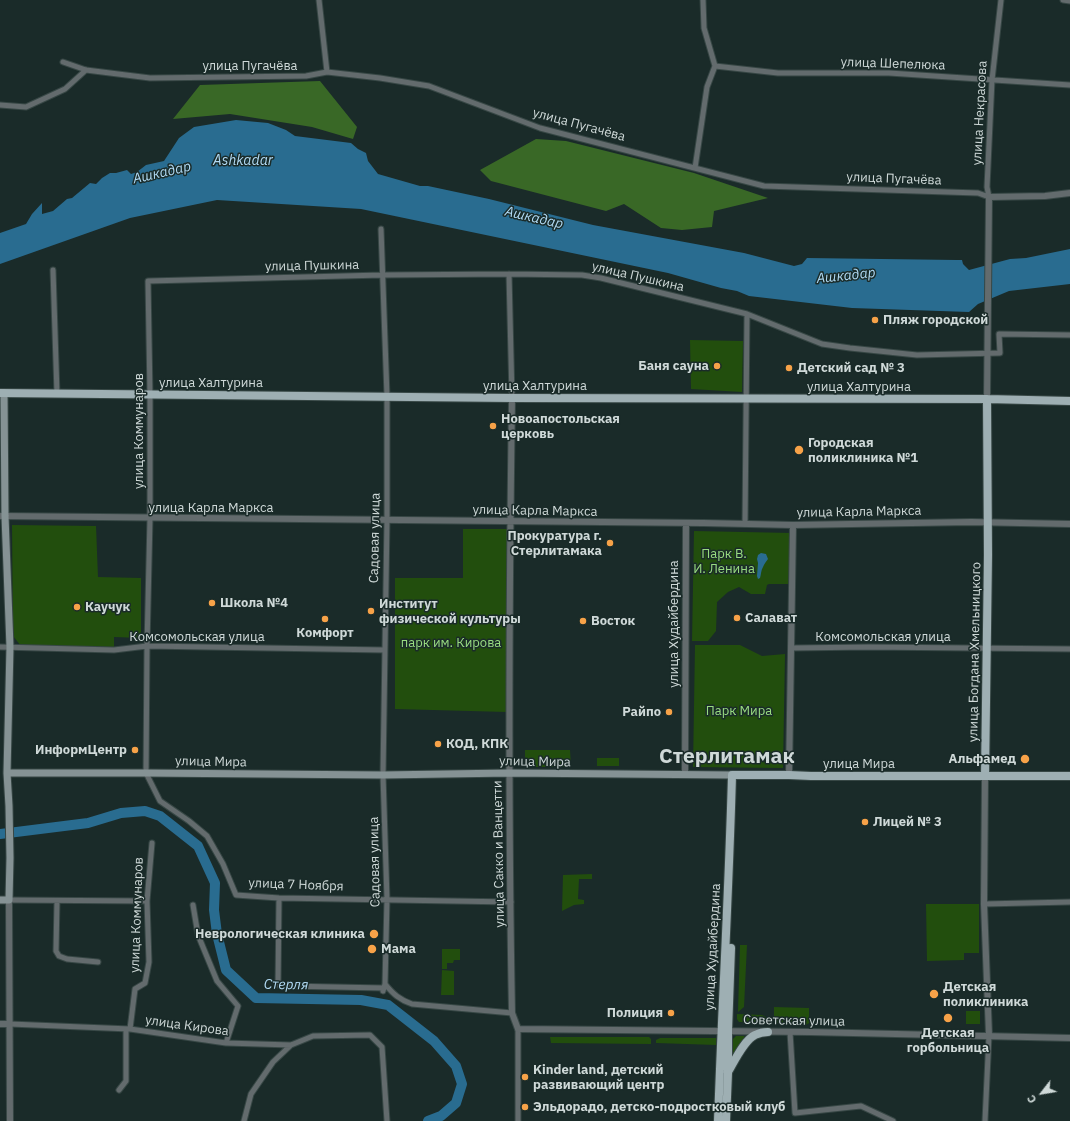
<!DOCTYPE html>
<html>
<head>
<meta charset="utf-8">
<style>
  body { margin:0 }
  #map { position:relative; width:1070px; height:1121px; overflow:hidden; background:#1a2b29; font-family:"IBM Plex Sans",sans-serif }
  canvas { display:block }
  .north { position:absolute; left:1022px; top:1073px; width:40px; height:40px; -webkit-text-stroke:3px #1a2b29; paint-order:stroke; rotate:239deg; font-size:11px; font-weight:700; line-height:16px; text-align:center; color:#cfd9d8 }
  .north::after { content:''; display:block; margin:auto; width:14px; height:18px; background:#cfd9d8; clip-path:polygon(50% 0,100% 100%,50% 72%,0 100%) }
</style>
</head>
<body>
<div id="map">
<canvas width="1070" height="1121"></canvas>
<div class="north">С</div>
</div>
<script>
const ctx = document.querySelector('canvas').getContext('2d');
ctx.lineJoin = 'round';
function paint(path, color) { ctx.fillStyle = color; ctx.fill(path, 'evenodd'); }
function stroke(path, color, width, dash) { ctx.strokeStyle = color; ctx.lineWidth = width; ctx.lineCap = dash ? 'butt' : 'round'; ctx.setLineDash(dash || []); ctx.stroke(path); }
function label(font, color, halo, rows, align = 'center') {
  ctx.font = font + ' "IBM Plex Sans",sans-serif'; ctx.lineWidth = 3; ctx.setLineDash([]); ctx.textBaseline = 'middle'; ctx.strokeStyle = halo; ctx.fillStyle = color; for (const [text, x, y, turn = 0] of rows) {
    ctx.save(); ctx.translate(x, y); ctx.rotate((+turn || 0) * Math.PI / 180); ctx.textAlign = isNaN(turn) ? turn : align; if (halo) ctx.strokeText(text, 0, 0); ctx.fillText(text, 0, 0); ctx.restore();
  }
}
paint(new Path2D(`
  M 690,340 L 743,341 L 742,392 L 691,389 Z
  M 12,525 L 96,526 L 98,577 L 141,578 L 141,638 L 114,637 L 114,647 L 21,646 L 13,636 Z
  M 463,529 L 507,529 L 507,712 L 395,709 L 395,578 L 463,578 Z
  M 694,531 L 792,533 L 792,584 L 769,584 L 767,585 L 765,594 L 751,594 L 739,587 L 728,592 L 717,602 L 716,631 L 708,641 L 692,641 Z
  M 695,645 L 740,645 L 762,656 L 785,654 L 783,768 L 693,767 Z
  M 525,750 L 570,750 L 571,767 L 525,767 Z
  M 597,758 L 619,758 L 619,766 L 597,766 Z
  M 592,874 L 592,879 L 579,879 L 578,899 L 584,900 L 584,904 L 574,905 L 562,911 L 563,875 Z
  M 926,904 L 979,904 L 979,953 L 964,953 L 964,960 L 927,961 Z
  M 740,945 L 747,945 L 744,1007 L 738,1012 Z
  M 442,949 L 460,949 L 460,960 L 454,960 L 453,963 L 447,963 L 447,969 L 442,969 Z
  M 442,970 L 454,971 L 454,995 L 441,995 Z
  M 774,1007 L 809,1008 L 809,1023 L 806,1025 L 776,1023 L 774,1020 Z
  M 966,1011 L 980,1011 L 980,1024 L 966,1024 Z
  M 737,1014 L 762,1015 L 770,1019 L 769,1023 L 739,1022 L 737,1019 Z
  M 736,1036 L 744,1036 L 745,1038 L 731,1061 L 732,1040 Z
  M 550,1037 L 649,1037 L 651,1039 L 651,1044 L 551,1043 Z
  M 660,1038 L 716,1038 L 716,1045 L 656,1043 L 656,1040 Z`), '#224e0d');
paint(new Path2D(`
  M 320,81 L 357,127 L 353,139 L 312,127 L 230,114 L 173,119 L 200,85 Z
  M 536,139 L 566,141 L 694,173 L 768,198 L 714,211 L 712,227 L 682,230 L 661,228 L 624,204 L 606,211 L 491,181 L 480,170 Z`), '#396826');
paint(new Path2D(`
  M 236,120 L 268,123 L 286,130 L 295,136 L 351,143 L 358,149 L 366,153 L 368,161 L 378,174 L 420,186 L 428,186 L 489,199 L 593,225 L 744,253 L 794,266 L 802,264 L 807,258 L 957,260 L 962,260 L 963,264 L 969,270 L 1010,259 L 1026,258 L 1070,249 L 1070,284 L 1009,291 L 978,304 L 969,312 L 852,308 L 749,296 L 737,291 L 721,288 L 668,273 L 361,209 L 217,200 L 130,218 L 0,264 L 0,233 L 26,224 L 32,214 L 42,203 L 42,214 L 53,211 L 67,199 L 72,198 L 90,183 L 96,184 L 102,178 L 110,173 L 116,173 L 127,170 L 131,174 L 137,172 L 146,165 L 164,161 L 179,138 L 194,127 Z
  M 761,553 L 766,554 L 768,559 C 766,562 764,564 763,567 C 761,570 761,575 760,578 L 758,579 L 757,576 L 758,563 L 757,559 L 758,555 Z`), '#296c90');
stroke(new Path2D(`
  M 0,834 L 88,823 L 121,813 L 145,811 L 160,816 L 198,846 L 215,883 L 214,910 L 217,934 L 226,970 L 256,998 L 361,1000 L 388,1005 L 434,1041 L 456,1066 L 462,1084 L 456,1103 L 441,1116 L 428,1121`), '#296c90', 10);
const minor = new Path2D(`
  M 319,0 L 327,72
  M 1063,0 L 1070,1
  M 63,62 L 86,70 L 150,78 L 306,76 L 327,72 L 380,78 L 429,86 L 540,128 L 764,186 L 978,193 L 989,197
  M 715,66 L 778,73 L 889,73 L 1070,85
  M 0,105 L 26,107 L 65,89 L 86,70
  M 695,168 L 707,87 L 715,66 L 704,28 L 703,0
  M 989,197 L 987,187 L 992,80 L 1001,0
  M 381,229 L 387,396 L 387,520 L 383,775 L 387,899 L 385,984 L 383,991
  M 53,270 L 57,394
  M 509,274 L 512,398
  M 745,524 L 747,314
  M 0,647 L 114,650 L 147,646 L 384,650
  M 792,648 L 869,647 L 1070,649
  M 9,900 L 147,901
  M 57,901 L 56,951 L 59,956 L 67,959 L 98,962
  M 511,902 L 279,898 L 236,895 L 223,864 L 207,836 L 189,821 L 160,801 L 146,773 L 147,646 L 150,518 L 150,395 L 148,281 L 382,275 L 509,274 L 582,275 L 601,278 L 747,314 L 822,344 L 850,348 L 917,355 L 1000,353 L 999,334 L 1070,335
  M 984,904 L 1070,902
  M 193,905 L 198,935 L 217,981 L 238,1006 L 226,1043
  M 385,984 C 393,994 400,1000 412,1004 L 512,1013
  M 278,985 L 279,898
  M 286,986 L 384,988
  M 10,1024 L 130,1029 L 226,1043 L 291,1045 L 313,1036 L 370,1035 L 382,1047 L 387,1121
  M 130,1029 L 135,989 L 145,983 L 149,962 L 147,901 L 152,843
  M 790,1032 L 795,1113 L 861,1106 L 893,1121
  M 119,1090 L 126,1081 L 126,1029
  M 244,1121 L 251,1094 L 273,1062 L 291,1045
  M 518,1121 L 518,1029
  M 985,1121 L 989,1035`);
const tertiary = new Path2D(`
  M 512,398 C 509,603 508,808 512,1013 L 518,1029 L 809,1032 L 1070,1038
  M 987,399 L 989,197 L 1045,196 L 1070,193
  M 0,516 L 703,523 L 793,525 L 971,522 L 1070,524
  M 685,774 L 686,523
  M 789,775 L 793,525
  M 985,776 L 984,904 L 989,1035
  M 9,900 L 10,1121
  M 0,1024 L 10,1024`);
const secondary = new Path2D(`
  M 7,773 L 146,773 L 383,775 L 509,773 L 732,775
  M 0,900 L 9,900 L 10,858 L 9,806 L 7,773 L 10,647 L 5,516 L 4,393`);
const primary = new Path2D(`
  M 0,393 L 512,398 L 987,399 L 1070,401
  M 985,776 L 988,555 L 987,399
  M 728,1072 C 734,1062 744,1040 755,1035 C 759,1033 763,1032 768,1032
  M 718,1121 C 722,1006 729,890 732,775 L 789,775 L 811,776 L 1070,776
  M 726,1121 L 728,1073 L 728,1031 L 731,948`);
stroke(minor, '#374745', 7);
stroke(tertiary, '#374745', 8);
stroke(secondary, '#374745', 9);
stroke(primary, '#374745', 10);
stroke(minor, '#636b6d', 5);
stroke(tertiary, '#636b6d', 6);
stroke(secondary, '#859294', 7);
stroke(primary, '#9eafb3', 8);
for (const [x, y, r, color] of [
  [875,320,4,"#f7a248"],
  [717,366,4,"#f7a248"],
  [789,368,4,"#f7a248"],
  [493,426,4,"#f7a248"],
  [799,450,5,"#f7a248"],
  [610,543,4,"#f7a248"],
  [212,603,4,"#f7a248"],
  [77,607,4,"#f7a248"],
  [371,611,4,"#f7a248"],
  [737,618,4,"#f7a248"],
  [325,619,4,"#f7a248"],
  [583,621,4,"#f7a248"],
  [669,712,4,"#f7a248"],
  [438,744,4,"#f7a248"],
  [135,750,4,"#f7a248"],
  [1025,759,5,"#f7a248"],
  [865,822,4,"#f7a248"],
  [374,934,5,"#f7a248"],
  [372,949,5,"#f7a248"],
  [934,994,5,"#f7a248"],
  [671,1013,4,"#f7a248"],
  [948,1018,5,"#f7a248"],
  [525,1077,4,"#f7a248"],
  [525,1107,4,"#f7a248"]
]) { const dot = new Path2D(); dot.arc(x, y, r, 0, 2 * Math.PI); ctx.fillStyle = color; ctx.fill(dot); stroke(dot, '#1a2b29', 1.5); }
label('13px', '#cfd9d8', '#1a2b29', [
  ["улица Шепелюка",893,64,2],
  ["улица Пугачёва",250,66],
  ["улица Некрасова",980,113,-87],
  ["улица Пугачёва",579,125,15],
  ["улица Пугачёва",894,179,2],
  ["улица Пушкина",312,266,-1],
  ["улица Пушкина",638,277,13],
  ["улица Халтурина",211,383],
  ["улица Халтурина",535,386],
  ["улица Халтурина",859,387],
  ["улица Коммунаров",139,431,-90],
  ["улица Карла Маркса",211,508],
  ["улица Карла Маркса",535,511,1],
  ["улица Карла Маркса",859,512,-1],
  ["Садовая улица",375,538,-89],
  ["улица Худайбердина",674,624,-90],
  ["Комсомольская улица",197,637],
  ["Комсомольская улица",883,637],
  ["улица Богдана Хмельницкого",975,652,-89],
  ["улица Мира",211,762,1],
  ["улица Мира",535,762,1],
  ["улица Мира",859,764],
  ["улица Сакко и Ванцетти",499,854,-91],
  ["Садовая улица",375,862,-91],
  ["улица 7 Ноября",296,885,2],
  ["улица Коммунаров",137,915,-88],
  ["улица Худайбердина",713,947,-87],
  ["Советская улица",794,1021,1],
  ["улица Кирова",187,1026,8]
]);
label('bold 13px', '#cfd9d8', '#1a2b29', [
  ["Пляж городской",883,320],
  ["Баня сауна",709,366,"right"],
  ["Детский сад № 3",797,368],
  ["Новоапостольская",501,419],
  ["церковь",501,434],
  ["Городская",808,443],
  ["поликлиника №1",808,458],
  ["Прокуратура г.",602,536,"right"],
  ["Стерлитамака",602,551,"right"],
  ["Школа №4",220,603],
  ["Институт",379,604],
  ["физической культуры",379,619],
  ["Каучук",85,607],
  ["Салават",745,618],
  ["Восток",591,621],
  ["Комфорт",325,633,"center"],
  ["Райпо",661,712,"right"],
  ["КОД, КПК",446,744],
  ["ИнформЦентр",127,750,"right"],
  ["Альфамед",1016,759,"right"],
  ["Лицей № 3",873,822],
  ["Неврологическая клиника",365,934,"right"],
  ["Мама",381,949],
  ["Детская",943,987],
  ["поликлиника",943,1002],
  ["Полиция",663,1013,"right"],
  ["Детская",948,1033,"center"],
  ["горбольница",948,1048,"center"],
  ["Kinder land, детский",533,1070],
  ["развивающий центр",533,1085],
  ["Эльдорадо, детско-подростковый клуб",533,1107]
], 'left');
label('13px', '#99dc81', '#1a2b29', [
  ["Парк В.",724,554],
  ["И. Ленина",724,569],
  ["парк им. Кирова",451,643],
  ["Парк Мира",739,711]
]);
label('italic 14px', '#b1daf4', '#1a2b29', [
  ["Ashkadar",243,161],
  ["Ашкадар",162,173,-13],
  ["Ашкадар",534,218,13],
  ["Ашкадар",846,276,-6],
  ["Стерля",286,985,1]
]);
label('bold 21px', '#cfd9d8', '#1a2b29', [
  ["Стерлитамак",727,757]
]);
</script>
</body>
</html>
